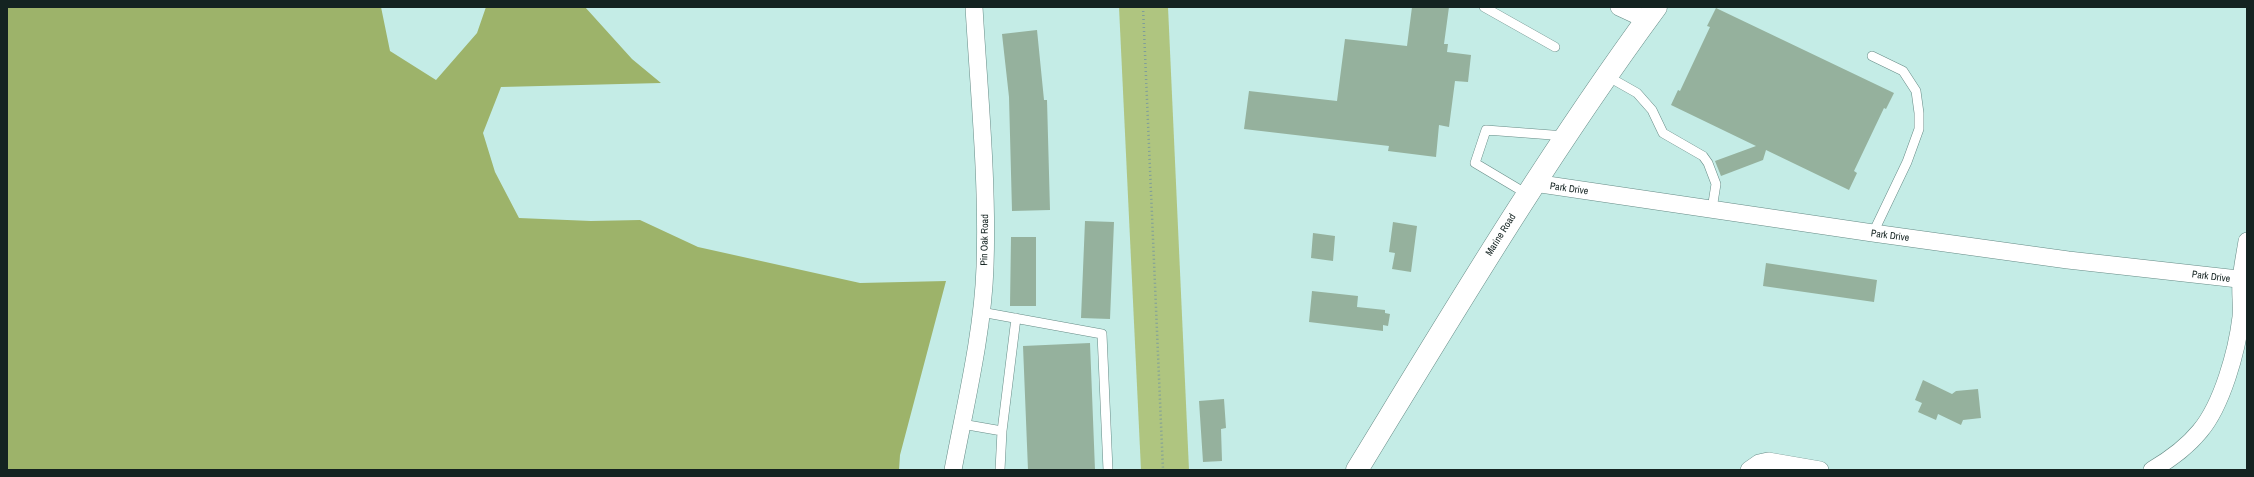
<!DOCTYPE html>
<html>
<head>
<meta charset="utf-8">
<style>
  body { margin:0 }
  #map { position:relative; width:2254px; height:477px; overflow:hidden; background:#c4ece6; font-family:"Archivo Narrow",sans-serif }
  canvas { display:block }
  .frame { position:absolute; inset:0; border:8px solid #142321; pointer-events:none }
</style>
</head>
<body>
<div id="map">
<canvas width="2254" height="477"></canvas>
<div class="frame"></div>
</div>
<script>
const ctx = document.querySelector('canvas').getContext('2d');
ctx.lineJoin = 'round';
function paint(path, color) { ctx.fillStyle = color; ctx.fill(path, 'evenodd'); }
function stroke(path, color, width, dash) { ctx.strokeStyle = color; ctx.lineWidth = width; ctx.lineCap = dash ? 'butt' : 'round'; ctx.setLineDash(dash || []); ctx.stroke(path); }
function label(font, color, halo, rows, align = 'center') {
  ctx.font = font + ' "Archivo Narrow",sans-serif'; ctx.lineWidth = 4; ctx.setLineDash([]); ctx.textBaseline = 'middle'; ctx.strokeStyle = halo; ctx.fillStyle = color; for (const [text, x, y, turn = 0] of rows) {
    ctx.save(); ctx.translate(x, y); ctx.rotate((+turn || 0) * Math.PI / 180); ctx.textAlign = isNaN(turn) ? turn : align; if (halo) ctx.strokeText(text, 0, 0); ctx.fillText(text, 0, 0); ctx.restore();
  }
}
paint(new Path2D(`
  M 1119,7 L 1168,7 L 1189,470 L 1141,470 Z`), '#afc580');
paint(new Path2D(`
  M 7,7 L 381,7 L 390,51 L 436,80 L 477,33 L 486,7 L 585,7 L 632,59 L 661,83 L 501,87 L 483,133 L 495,172 L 519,218 L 591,221 L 640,220 L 698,247 L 860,283 L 946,281 L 900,455 L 899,470 L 7,470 Z`), '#9db36a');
paint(new Path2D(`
  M 1412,7 L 1449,7 L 1444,44 L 1448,44 L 1447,52 L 1471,55 L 1468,82 L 1455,81 L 1449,127 L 1439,125 L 1436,157 L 1388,151 L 1389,146 L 1244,129 L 1249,91 L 1337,101 L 1345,39 L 1407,46 Z
  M 1716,8 L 1894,93 L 1886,109 L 1884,108 L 1854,171 L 1857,173 L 1849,190 L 1766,150 L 1763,160 L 1721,176 L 1715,161 L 1756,146 L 1671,105 L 1678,90 L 1680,91 L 1710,27 L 1707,26 Z
  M 1037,30 L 1044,100 L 1047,100 L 1050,210 L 1012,211 L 1009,97 L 1002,34 Z
  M 1085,221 L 1114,222 L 1110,319 L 1081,318 Z
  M 1393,222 L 1417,226 L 1411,272 L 1392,269 L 1395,253 L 1389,252 Z
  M 1313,233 L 1335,236 L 1333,261 L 1311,258 Z
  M 1011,237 L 1036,237 L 1036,306 L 1010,306 Z
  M 1766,263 L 1877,280 L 1874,302 L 1763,286 Z
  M 1312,291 L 1358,296 L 1357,307 L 1385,310 L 1385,313 L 1390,314 L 1388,326 L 1383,325 L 1383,331 L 1309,322 Z
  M 1090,343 L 1095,470 L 1028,470 L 1023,346 Z
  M 1923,380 L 1952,394 L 1956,391 L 1978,389 L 1981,418 L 1963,420 L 1961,425 L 1938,414 L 1936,420 L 1918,412 L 1922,403 L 1915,400 Z
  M 1224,399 L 1226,428 L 1221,429 L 1222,461 L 1203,462 L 1199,401 Z`), '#95b19d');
const service = new Path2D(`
  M 1484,7 L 1555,47
  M 1872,56 L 1903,71 L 1916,91 L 1919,113 L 1919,129 L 1907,162 L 1873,233
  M 1607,76 L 1637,93 L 1652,110 L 1663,133 L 1703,156 L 1708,163 L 1716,184 L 1712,209
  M 1527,194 L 1475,163 L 1486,130 L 1565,136
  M 981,312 L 1102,334 L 1108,470
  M 962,424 L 1002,431
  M 1000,470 L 1002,431 L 1016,318`);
const minor = new Path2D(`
  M 1619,7 L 1647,20
  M 1534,183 L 1873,233 L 2068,260 L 2247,280
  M 953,470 C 965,406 983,332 985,267 C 988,181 979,93 974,7
  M 1749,470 L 1759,463 L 1768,461 L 1820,470
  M 2152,470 C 2169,460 2187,447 2200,431 C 2222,405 2237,351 2241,317 C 2242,305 2240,293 2241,281 C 2242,268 2245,254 2247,241`);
const secondary = new Path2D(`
  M 1357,470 C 1453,313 1547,155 1656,7`);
stroke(service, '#668b86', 10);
stroke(minor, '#668b86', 18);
stroke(secondary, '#668b86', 23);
stroke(new Path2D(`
  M 1143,7 L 1163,470`), '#7f9d99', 2.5, [1, 3]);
stroke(service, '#fff', 9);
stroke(minor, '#fff', 17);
stroke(secondary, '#fff', 22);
label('10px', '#142321', '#fff', [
  ["Park Drive",1569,189,8],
  ["Marine Road",1501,235,-58],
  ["Park Drive",1890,236,7],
  ["Pin Oak Road",985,240,-89],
  ["Park Drive",2211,277,7]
]);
</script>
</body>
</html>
